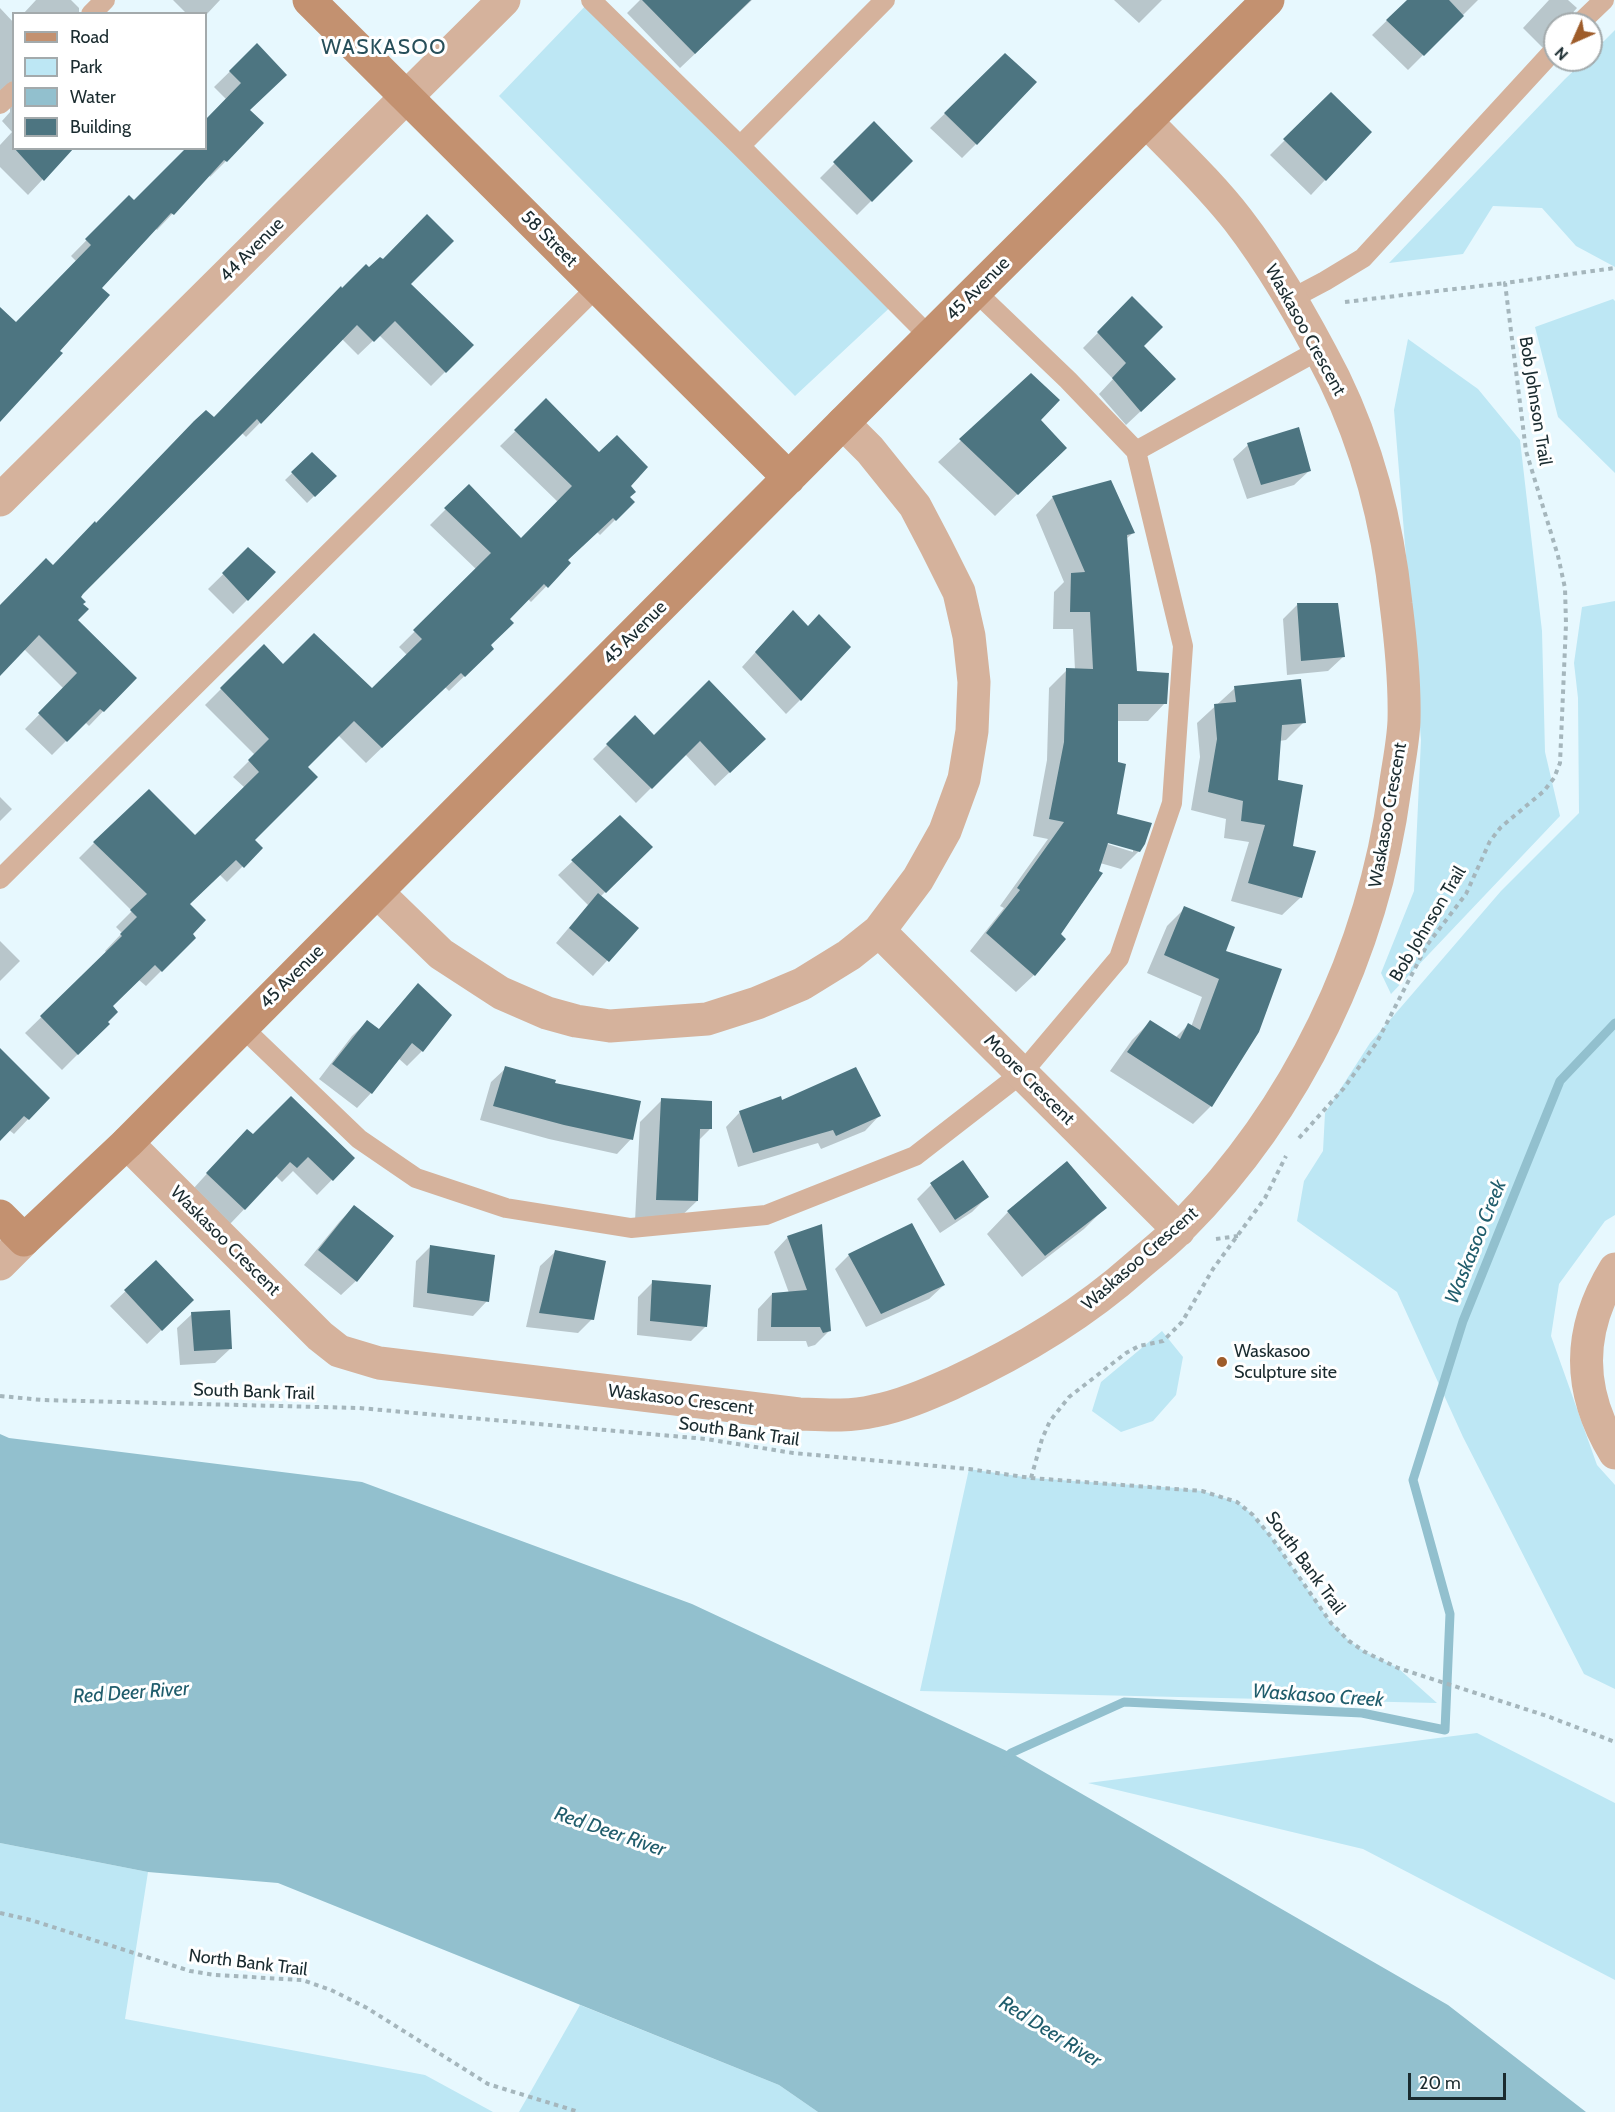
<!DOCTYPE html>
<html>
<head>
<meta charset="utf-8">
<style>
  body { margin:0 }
  #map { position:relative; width:1615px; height:2112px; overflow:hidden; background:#e7f8fe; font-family:Cabin,sans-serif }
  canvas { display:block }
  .legend { position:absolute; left:12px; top:12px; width:195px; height:138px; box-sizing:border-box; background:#fff; border:2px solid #a3aaac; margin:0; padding:8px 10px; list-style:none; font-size:18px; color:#1a2b2f }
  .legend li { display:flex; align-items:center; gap:12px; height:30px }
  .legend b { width:30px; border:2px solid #a3aaac }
  .north { position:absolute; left:1543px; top:12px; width:60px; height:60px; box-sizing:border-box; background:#fff; border:2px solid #a3aaac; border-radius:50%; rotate:225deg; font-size:16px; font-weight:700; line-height:24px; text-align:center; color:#1a2b2f }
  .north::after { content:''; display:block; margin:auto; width:21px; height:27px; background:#9e5c2a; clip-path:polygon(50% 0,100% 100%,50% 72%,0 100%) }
  .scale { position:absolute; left:1408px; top:2073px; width:98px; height:27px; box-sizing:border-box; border:3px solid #1a2b2f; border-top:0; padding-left:8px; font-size:18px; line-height:21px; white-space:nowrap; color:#1a2b2f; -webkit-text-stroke:4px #fff; paint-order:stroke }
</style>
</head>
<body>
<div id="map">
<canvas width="1615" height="2112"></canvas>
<ul class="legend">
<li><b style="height:8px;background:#c39170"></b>Road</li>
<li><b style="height:16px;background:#bde7f4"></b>Park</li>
<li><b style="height:16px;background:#92c0ce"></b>Water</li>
<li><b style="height:16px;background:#4d7581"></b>Building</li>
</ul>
<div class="north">N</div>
<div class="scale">20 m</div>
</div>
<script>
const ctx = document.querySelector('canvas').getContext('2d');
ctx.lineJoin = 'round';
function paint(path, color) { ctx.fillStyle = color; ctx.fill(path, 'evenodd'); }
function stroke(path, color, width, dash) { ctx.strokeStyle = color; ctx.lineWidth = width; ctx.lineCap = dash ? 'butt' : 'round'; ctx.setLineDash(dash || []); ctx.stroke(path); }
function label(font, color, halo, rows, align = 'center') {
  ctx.font = font + ' Cabin,sans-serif'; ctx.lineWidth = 6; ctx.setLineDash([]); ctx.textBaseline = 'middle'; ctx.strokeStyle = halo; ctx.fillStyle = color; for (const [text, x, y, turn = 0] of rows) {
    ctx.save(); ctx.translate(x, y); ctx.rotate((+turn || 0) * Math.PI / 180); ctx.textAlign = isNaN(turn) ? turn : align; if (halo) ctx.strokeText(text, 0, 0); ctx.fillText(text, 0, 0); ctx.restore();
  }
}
paint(new Path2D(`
  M 591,0 L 898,300 L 795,396 L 499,96 Z
  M 1615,30 L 1615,267 L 1576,246 L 1542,208 L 1493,206 L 1463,254 L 1389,263 L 1565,79 L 1585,60 L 1591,60 L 1591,54 Z
  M 1613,299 L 1615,301 L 1615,473 L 1558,417 L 1535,327 Z
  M 1408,339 L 1478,389 L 1520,440 L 1542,631 L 1545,752 L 1560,816 L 1391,994 L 1381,973 L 1414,891 L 1421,740 L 1394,410 Z
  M 1615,601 L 1615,1215 L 1605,1221 L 1559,1284 L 1551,1336 L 1597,1465 L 1615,1485 L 1615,1689 L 1584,1674 L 1463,1437 L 1397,1292 L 1297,1221 L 1304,1181 L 1323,1151 L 1325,1113 L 1370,1043 L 1501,891 L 1579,813 L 1578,698 L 1574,663 L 1582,607 Z
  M 1162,1331 L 1183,1357 L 1176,1395 L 1153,1421 L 1121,1432 L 1092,1411 L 1101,1382 Z
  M 969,1469 L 1031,1478 L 1177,1488 L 1202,1491 L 1237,1502 L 1253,1515 L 1272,1538 L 1331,1623 L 1349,1641 L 1365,1652 L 1398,1668 L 1437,1703 L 920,1691 Z
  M 1477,1733 L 1615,1803 L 1615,1980 L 1363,1849 L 1088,1783 Z
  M 0,1843 L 148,1872 L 125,2019 L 425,2075 L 493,2112 L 0,2112 Z
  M 580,2005 L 779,2085 L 818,2112 L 519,2112 Z`), '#bde7f4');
paint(new Path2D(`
  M 0,1434 L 9,1438 L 362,1482 L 692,1604 L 1011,1753 L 1448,2005 L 1586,2112 L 818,2112 L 779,2085 L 278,1883 L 148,1872 L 0,1843 Z`), '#92c0ce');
paint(new Path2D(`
  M 36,0 L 71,0 L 79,8 L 79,14 L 23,14 Z
  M 173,0 L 220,0 L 206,15 L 187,14 Z
  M 640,0 L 752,0 L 680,68 L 627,13 Z
  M 1114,0 L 1162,0 L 1139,23 Z
  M 1408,0 L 1478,0 L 1408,70 L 1372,35 Z
  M 1549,0 L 1568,0 L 1577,8 L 1566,20 L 1566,24 L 1555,24 L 1555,46 L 1548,53 L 1523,28 Z
  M 0,8 L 14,23 L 14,148 L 72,148 L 28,195 L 0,167 L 0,145 L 12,132 L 2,121 L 10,112 L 10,104 L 0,95 Z
  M 257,45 L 248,110 L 226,161 L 210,177 L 209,175 L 157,230 L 155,228 L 100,288 L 0,419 L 0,309 L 16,324 L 76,261 L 71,256 L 129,197 L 134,202 L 185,151 L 182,148 L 206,148 L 206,121 L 226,99 L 214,87 Z
  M 1005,55 L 976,144 L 962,158 L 930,128 Z
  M 1331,94 L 1370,132 L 1311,195 L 1270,155 Z
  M 874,124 L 911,161 L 857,215 L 820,178 Z
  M 409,284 L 472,345 L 431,386 L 379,335 L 358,355 L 342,339 L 246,437 L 242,433 L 81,593 L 75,620 L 135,678 L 89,726 L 85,722 L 52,755 L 25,729 L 64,689 L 24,649 L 0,674 L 0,607 L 53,567 L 96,525 L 213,419 Z
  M 1132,298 L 1143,346 L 1160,393 L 1126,425 L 1099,394 L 1113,379 L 1083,348 Z
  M 1031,375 L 1039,420 L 1043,469 L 995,516 L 938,462 Z
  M 546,401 L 629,486 L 628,497 L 633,502 L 600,535 L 597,532 L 567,561 L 569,563 L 531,602 L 528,599 L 508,619 L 477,664 L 449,691 L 445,687 L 366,763 L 338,735 L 306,767 L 253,840 L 261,848 L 227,882 L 219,874 L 188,905 L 190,934 L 194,938 L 146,986 L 139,980 L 112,1006 L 106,1022 L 108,1024 L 62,1070 L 25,1033 L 107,953 L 105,951 L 122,933 L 116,927 L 132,911 L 79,858 L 94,843 L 195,837 L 245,788 L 233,777 L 255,755 L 205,705 L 264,646 L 283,666 L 372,690 L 407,655 L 399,647 L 477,570 L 430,525 L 469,486 L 521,540 L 558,502 L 500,446 Z
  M 1248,445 L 1309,471 L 1294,485 L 1247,499 L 1233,459 Z
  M 312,454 L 335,476 L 307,503 L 285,480 Z
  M 1053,497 L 1133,533 L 1126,539 L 1136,673 L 1165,703 L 1148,721 L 1117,721 L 1116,815 L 1139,851 L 1121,869 L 1100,863 L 1034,975 L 1016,992 L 970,951 L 1004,908 L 1000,906 L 1048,839 L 1033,836 L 1047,760 L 1049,688 L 1067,670 L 1075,670 L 1073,629 L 1053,629 L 1054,592 L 1064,582 L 1036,515 ZM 1102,839 L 1133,848 L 1133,852 L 1101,842 Z
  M 249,549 L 247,600 L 233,614 L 208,589 Z
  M 1297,605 L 1343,657 L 1328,671 L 1287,675 L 1283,619 Z
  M 779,626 L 807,628 L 800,700 L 786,714 L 742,667 Z
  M 709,682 L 750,753 L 715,786 L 685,754 L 636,803 L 593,759 L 635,717 L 654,737 Z
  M 1235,688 L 1304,722 L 1286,740 L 1279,741 L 1277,781 L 1292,847 L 1314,852 L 1300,898 L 1282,915 L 1231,901 L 1249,842 L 1224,838 L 1226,819 L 1191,810 L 1200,757 L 1197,723 Z
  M 0,797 L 12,809 L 0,821 Z
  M 620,817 L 651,847 L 600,897 L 637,928 L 593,976 L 556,943 L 588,905 L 558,875 Z
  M 1185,908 L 1224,951 L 1211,1106 L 1193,1124 L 1110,1071 L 1132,1040 L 1150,1022 L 1175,1038 L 1188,1025 L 1191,1027 L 1202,997 L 1147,973 L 1167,926 Z
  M 0,941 L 20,961 L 0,981 Z
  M 418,985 L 450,1015 L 422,1051 L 407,1066 L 398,1058 L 371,1093 L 357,1108 L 319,1079 L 352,1036 L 367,1022 L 378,1030 Z
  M 0,1068 L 48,1098 L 14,1134 L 9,1130 L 0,1139 Z
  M 506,1068 L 553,1084 L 631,1139 L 617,1154 L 549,1139 L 480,1120 L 491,1082 Z
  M 662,1100 L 710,1129 L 698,1141 L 697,1201 L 675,1222 L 635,1221 L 640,1122 Z
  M 781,1102 L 879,1116 L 865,1131 L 821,1149 L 818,1143 L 738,1167 L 726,1127 L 740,1112 Z
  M 253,1136 L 353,1158 L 317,1195 L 293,1171 L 282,1182 L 276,1176 L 230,1224 L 193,1189 L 233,1145 Z
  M 931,1185 L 987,1197 L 972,1212 L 940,1233 L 917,1199 Z
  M 354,1207 L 392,1236 L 356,1281 L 341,1295 L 304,1265 L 340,1221 Z
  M 1105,1208 L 1084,1229 L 1022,1277 L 987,1234 L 1008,1212 Z
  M 788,1237 L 829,1331 L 815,1345 L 808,1347 L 806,1341 L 757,1341 L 758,1309 L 772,1294 L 789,1293 L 774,1252 Z
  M 431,1246 L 487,1301 L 473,1316 L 413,1307 L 416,1261 Z
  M 555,1252 L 592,1319 L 578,1333 L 526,1327 L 540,1266 Z
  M 849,1255 L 944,1285 L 929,1299 L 866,1327 L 835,1269 Z
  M 156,1262 L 178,1314 L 147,1344 L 110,1306 Z
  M 653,1282 L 706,1326 L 691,1341 L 637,1335 L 638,1297 Z
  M 192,1314 L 230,1349 L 215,1363 L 180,1365 L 177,1328 Z`), '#0003');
stroke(new Path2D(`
  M 1005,1762 L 1011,1753 L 1124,1702 L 1362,1713 L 1445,1730 L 1450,1614 L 1413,1480 L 1463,1321 L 1560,1081 L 1615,1023`), '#92c0ce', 9);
paint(new Path2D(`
  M 642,0 L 751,0 L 695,54 Z
  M 1407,0 L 1449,0 L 1464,16 L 1424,56 L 1386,20 Z
  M 257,43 L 287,75 L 250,110 L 264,123 L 227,162 L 224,160 L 174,215 L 171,213 L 102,288 L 110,295 L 60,351 L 63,353 L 0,422 L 0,307 L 16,322 L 91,245 L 85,239 L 129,195 L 134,200 L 186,148 L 206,148 L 206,119 L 241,83 L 229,71 Z
  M 1005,53 L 1037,82 L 977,145 L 944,113 Z
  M 1331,92 L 1372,132 L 1326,181 L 1283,139 Z
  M 874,121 L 913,161 L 872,202 L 833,162 Z
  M 14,148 L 74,148 L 44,181 Z
  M 427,214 L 454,241 L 411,284 L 474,345 L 446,373 L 395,321 L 374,342 L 357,325 L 261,424 L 257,419 L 83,594 L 81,597 L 86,602 L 83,604 L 89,609 L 78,620 L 137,678 L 104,712 L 100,709 L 67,742 L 38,713 L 77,673 L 39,635 L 0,676 L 0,605 L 46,558 L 53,565 L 95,521 L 96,523 L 194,421 L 206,410 L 214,417 L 341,286 L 342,288 L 366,264 L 369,267 L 380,257 L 383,259 Z
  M 1132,296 L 1163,327 L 1144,346 L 1176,379 L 1141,412 L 1112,378 L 1126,363 L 1097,332 Z
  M 1031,373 L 1060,400 L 1041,420 L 1067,448 L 1018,495 L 959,439 Z
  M 546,398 L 599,452 L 617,435 L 648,467 L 631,486 L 636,492 L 630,497 L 635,502 L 616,521 L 613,518 L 568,560 L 571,563 L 548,588 L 544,584 L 510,619 L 514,623 L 491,645 L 494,649 L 465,677 L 461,673 L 382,748 L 354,721 L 308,767 L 318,777 L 255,840 L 263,848 L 244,868 L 236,860 L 190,904 L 206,920 L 193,934 L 196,938 L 162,972 L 155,965 L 113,1006 L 118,1012 L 108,1022 L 110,1024 L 78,1055 L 40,1016 L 122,936 L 120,934 L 137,917 L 130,910 L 147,894 L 93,842 L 149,789 L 195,835 L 259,772 L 248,760 L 269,739 L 220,688 L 264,644 L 283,664 L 314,633 L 372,688 L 422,639 L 413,630 L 491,553 L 444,508 L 469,484 L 521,538 L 572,486 L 514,430 Z
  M 1299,427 L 1311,471 L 1261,485 L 1247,443 Z
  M 312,452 L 337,476 L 315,497 L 291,472 Z
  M 1111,480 L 1135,533 L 1127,535 L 1137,671 L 1169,673 L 1167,704 L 1118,704 L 1118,762 L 1126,764 L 1117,814 L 1152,823 L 1145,844 L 1140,852 L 1108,843 L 1099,871 L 1103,873 L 1061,934 L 1066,939 L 1035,976 L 986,933 L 1020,890 L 1017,888 L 1064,822 L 1049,819 L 1064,742 L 1066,668 L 1093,669 L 1090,612 L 1070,612 L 1071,573 L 1085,572 L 1052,496 Z
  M 248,547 L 276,572 L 248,601 L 222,573 Z
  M 1297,603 L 1338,603 L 1345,657 L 1301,661 Z
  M 793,610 L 808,626 L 819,614 L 851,647 L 801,701 L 755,652 Z
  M 1301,679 L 1306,723 L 1282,725 L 1278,780 L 1303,785 L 1293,846 L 1316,851 L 1302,898 L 1248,883 L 1265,825 L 1241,821 L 1243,801 L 1208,792 L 1217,739 L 1214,704 L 1236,702 L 1234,686 Z
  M 709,680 L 766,739 L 730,773 L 700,741 L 652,789 L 606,744 L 635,715 L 654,735 Z
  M 620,815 L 653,847 L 606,893 L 571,860 Z
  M 598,893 L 639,928 L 609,962 L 569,928 Z
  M 1184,906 L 1235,927 L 1226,951 L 1282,969 L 1259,1032 L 1212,1107 L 1127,1052 L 1150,1020 L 1180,1039 L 1188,1023 L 1200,1030 L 1219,979 L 1164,955 Z
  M 418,983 L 452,1015 L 423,1052 L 412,1043 L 372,1094 L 332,1064 L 367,1020 L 379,1029 Z
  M 0,1048 L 50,1098 L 29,1120 L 24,1116 L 0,1141 Z
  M 505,1066 L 556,1080 L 555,1083 L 641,1101 L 633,1140 L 564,1125 L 493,1106 Z
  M 856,1067 L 881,1116 L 836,1136 L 833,1130 L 753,1153 L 739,1111 L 781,1096 L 782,1100 Z
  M 291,1096 L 355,1158 L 333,1181 L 308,1157 L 297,1168 L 290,1162 L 245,1210 L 206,1173 L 247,1129 L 253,1134 Z
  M 661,1098 L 712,1101 L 712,1129 L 700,1129 L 698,1201 L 656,1200 Z
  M 963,1160 L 989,1197 L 955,1220 L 930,1183 Z
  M 1067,1161 L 1107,1208 L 1045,1256 L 1007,1211 Z
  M 354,1205 L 394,1236 L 357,1282 L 318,1250 Z
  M 912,1223 L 945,1285 L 881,1314 L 848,1254 Z
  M 822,1224 L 831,1331 L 823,1333 L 820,1327 L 771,1327 L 772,1293 L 807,1290 L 787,1236 Z
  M 430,1245 L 495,1255 L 489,1302 L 427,1293 Z
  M 555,1250 L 606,1261 L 594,1320 L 539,1313 Z
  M 156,1260 L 194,1300 L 162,1331 L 124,1290 Z
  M 652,1280 L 711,1285 L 707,1327 L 650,1321 Z
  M 230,1310 L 232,1349 L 194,1351 L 191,1312 Z`), '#4d7581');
stroke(new Path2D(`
  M 1345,302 L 1505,283
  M 1299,1138 L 1344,1088 L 1377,1042 L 1427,945 L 1466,894 L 1490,841 L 1501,827 L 1544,791 L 1554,778 L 1560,763 L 1566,624 L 1565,588 L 1558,556 L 1526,451 L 1505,283 L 1615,268
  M 1216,1239 L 1238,1236
  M 0,1396 L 42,1400 L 359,1408 L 706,1439 L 793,1453 L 969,1469 L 1031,1478 L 1202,1491 L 1237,1502 L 1253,1515 L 1272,1538 L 1331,1623 L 1349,1641 L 1365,1652 L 1398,1668 L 1547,1716 L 1615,1742
  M 1031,1478 L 1042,1439 L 1050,1421 L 1069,1397 L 1126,1353 L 1139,1346 L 1163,1341 L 1182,1322 L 1213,1269 L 1265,1198 L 1286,1156
  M 0,1913 L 31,1920 L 190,1971 L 215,1975 L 302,1980 L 331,1990 L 367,2008 L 488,2084 L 579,2112`), '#a5b6bc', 4, [4.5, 4.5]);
stroke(new Path2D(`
  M 591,0 L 740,146 L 930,337
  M 91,14 L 105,0
  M 1579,24 L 1604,0
  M 0,104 L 14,91
  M 740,146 L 885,0
  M 1291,299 L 1325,281 L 1363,258 L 1555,49
  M 1136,451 L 1319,350
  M 0,879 L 597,287
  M 242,1027 L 359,1139 L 416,1178 L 506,1208 L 631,1228 L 766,1215 L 915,1156 L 1022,1073 L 1119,958 L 1172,803 L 1183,646 L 1136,451 L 1068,380 L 975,291`), '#d5b29c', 20);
stroke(new Path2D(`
  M 0,500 L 504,0
  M 377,892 L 441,954 L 501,993 L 547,1013 L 576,1021 L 610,1026 L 707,1019 L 757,1003 L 802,984 L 849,955 L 879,931 L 918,879 L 945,831 L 964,779 L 972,731 L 974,682 L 969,636 L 959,592 L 936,546 L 915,506 L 870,450 L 843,423
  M 879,931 L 1179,1230
  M 127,1143 L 320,1336 L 339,1351 L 379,1363 L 799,1414 C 824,1415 849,1417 874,1411 C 901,1406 928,1394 953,1383 C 1020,1352 1082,1315 1137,1266 C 1152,1253 1168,1241 1181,1227 C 1298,1109 1373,952 1395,788 C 1398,766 1403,744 1404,721 C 1405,682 1401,643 1396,604 C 1388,527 1368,448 1334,378 C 1306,323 1275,268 1238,220 C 1210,184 1177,153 1146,121
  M 0,1264 L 24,1240
  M 1615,1269 C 1577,1331 1577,1390 1615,1453`), '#d5b29c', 33);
stroke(new Path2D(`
  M 309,0 L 789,478
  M 0,1216 L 24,1240 L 127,1143 L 843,423 L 1268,0`), '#c39170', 33);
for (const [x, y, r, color] of [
  [1222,1362,6,"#9e5c2a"]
]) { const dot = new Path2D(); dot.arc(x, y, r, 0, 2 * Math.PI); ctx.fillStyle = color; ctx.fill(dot); stroke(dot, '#fff', 2); }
label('18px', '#1a2b2f', '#fff', [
  ["58 Street",549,239,45],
  ["44 Avenue",252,250,-45],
  ["45 Avenue",978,289,-45],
  ["Waskasoo Crescent",1305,330,61],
  ["Bob Johnson Trail",1535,401,81],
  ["45 Avenue",635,633,-45],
  ["Waskasoo Crescent",1388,815,-80],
  ["Bob Johnson Trail",1428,924,-59],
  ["45 Avenue",292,977,-45],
  ["Moore Crescent",1029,1080,45],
  ["Waskasoo Crescent",225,1241,45],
  ["Waskasoo Crescent",1140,1259,-41],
  ["South Bank Trail",254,1392,2],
  ["Waskasoo Crescent",681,1400,7],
  ["South Bank Trail",739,1432,8],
  ["South Bank Trail",1305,1563,54],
  ["North Bank Trail",248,1963,7]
]);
label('18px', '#1a2b2f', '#fff', [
  ["Waskasoo",1234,1352],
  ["Sculpture site",1234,1373]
], 'left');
label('italic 20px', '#205d6c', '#fff', [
  ["Waskasoo Creek",1476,1242,-68],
  ["Red Deer River",131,1693,-4],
  ["Waskasoo Creek",1318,1696,4],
  ["Red Deer River",610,1832,19],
  ["Red Deer River",1050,2032,32]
]);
ctx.letterSpacing = '1.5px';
label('21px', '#274f5a', '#fff', [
  ["WASKASOO",384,48]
]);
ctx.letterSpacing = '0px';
</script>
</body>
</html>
